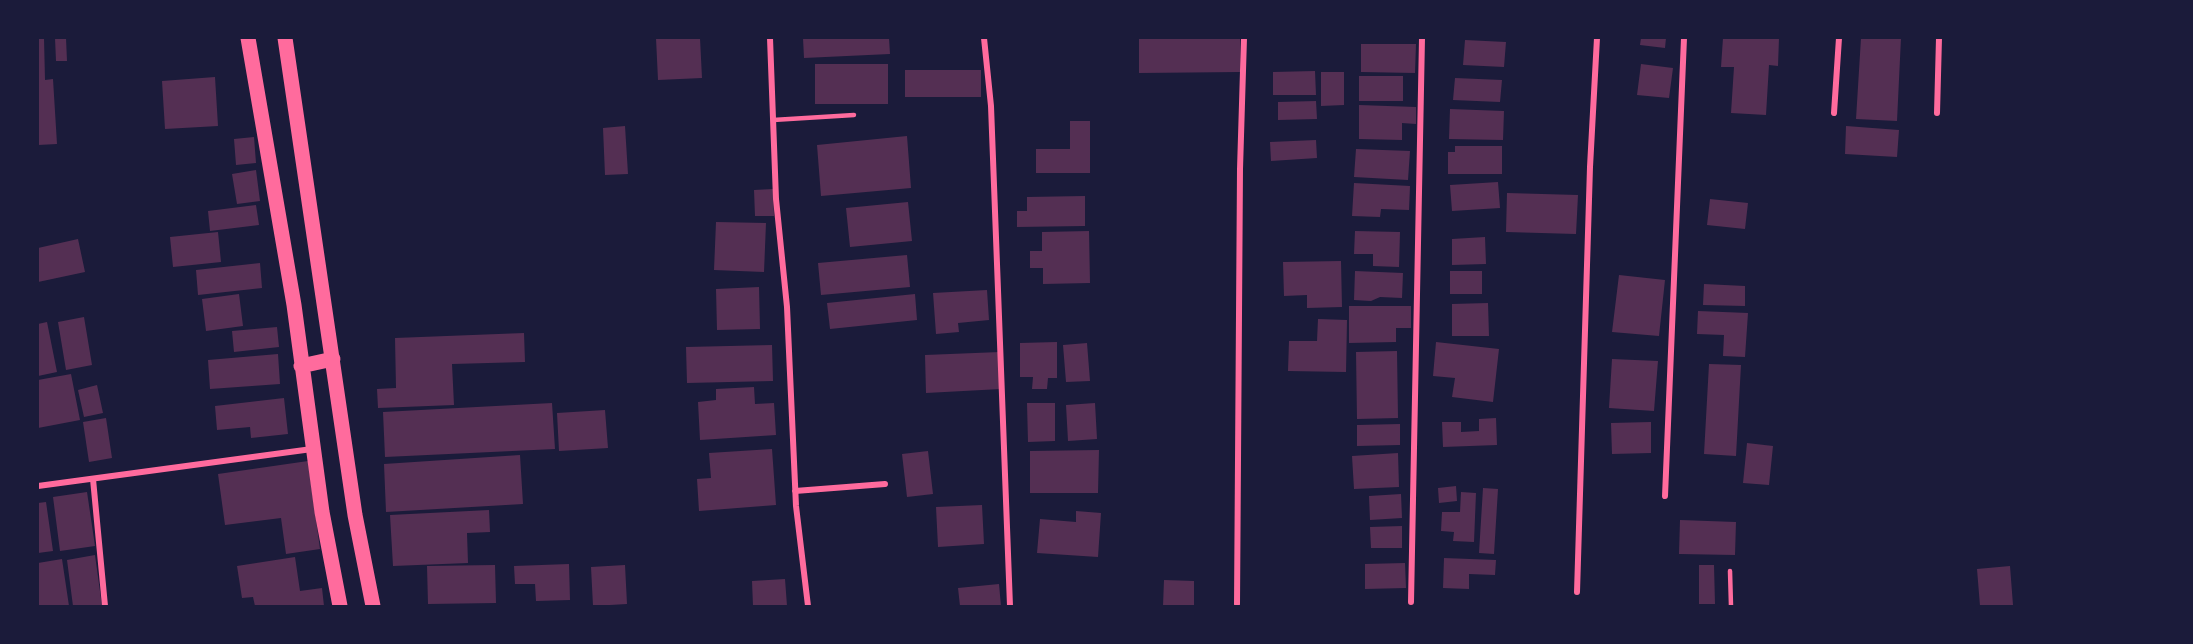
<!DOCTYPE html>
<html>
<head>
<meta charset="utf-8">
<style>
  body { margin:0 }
  #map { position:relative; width:2193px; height:644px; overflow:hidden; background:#1b1b3a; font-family:Jost,sans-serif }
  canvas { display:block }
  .frame { position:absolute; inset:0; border:39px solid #1b1b3a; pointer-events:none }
</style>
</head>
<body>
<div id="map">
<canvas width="2193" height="644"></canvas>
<div class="frame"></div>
</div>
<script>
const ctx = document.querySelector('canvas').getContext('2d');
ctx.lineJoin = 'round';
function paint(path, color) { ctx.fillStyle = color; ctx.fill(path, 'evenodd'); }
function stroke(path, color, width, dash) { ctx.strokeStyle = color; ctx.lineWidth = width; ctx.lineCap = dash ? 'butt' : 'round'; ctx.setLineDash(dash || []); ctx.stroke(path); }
paint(new Path2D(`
  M 38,38 L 44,38 L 45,80 L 53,79 L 57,144 L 38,145 Z
  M 55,38 L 66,38 L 67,61 L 56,61 Z
  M 656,38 L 700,38 L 702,78 L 658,80 Z
  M 803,38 L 889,38 L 890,54 L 804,58 Z
  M 1139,38 L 1240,38 L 1240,72 L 1139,73 Z
  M 1641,38 L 1666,38 L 1665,48 L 1640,45 Z
  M 1723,38 L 1779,38 L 1778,66 L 1769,65 L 1766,115 L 1731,113 L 1734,67 L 1721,67 Z
  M 1861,38 L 1901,38 L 1897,121 L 1856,119 Z
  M 1465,40 L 1506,42 L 1504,67 L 1463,65 Z
  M 1361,44 L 1416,44 L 1415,73 L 1361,72 Z
  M 815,64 L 888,64 L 888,104 L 815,104 Z
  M 1641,64 L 1673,68 L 1669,98 L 1637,95 Z
  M 905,70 L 981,70 L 981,97 L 905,97 Z
  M 1315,71 L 1316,95 L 1273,95 L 1273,72 Z
  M 1321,72 L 1344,72 L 1344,105 L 1321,106 Z
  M 1359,76 L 1403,76 L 1403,101 L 1359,101 Z
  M 215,77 L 218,126 L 165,129 L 162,81 Z
  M 1455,78 L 1502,80 L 1500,102 L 1453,100 Z
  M 1316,101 L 1317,119 L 1278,120 L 1278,102 Z
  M 1359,105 L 1416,107 L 1416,124 L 1402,123 L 1402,140 L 1359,139 Z
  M 1450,109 L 1504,111 L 1503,140 L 1449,139 Z
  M 1070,121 L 1090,121 L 1090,173 L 1036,173 L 1036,149 L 1070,149 Z
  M 625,126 L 628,174 L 605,175 L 603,128 Z
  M 1846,126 L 1899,130 L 1897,157 L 1845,154 Z
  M 907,136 L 911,188 L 821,196 L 817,145 Z
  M 254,137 L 256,163 L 236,165 L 234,139 Z
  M 1316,140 L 1317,158 L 1271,161 L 1270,142 Z
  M 1455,146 L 1502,146 L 1502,174 L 1448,174 L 1448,152 L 1455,152 Z
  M 1356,149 L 1410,151 L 1408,180 L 1354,177 Z
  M 256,170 L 260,201 L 237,204 L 232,174 Z
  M 1498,182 L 1500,208 L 1452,211 L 1450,185 Z
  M 1354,183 L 1410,186 L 1409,210 L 1381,209 L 1380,217 L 1352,216 Z
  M 773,189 L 774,216 L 755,216 L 754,190 Z
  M 1507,193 L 1578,195 L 1576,234 L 1506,232 Z
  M 1085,196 L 1085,226 L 1017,227 L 1017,211 L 1027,211 L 1027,197 Z
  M 1710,199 L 1748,203 L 1745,229 L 1707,225 Z
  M 908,202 L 912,241 L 850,247 L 846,208 Z
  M 256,205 L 259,225 L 210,231 L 208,211 Z
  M 716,222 L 766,223 L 764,272 L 714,270 Z
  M 1089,231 L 1090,283 L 1043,284 L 1043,268 L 1030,268 L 1030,251 L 1042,251 L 1042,232 Z
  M 1355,231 L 1400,232 L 1399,267 L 1373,266 L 1373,254 L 1354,254 Z
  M 218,232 L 221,262 L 173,267 L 170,237 Z
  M 1485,237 L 1486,264 L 1452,265 L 1452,239 Z
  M 78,239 L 85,272 L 38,282 L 38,248 Z
  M 907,255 L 910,287 L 821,295 L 818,263 Z
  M 1341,261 L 1342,307 L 1307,308 L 1307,295 L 1284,296 L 1283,262 Z
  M 260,263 L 262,288 L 198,295 L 196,270 Z
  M 1355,271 L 1403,273 L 1402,298 L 1380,297 L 1371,301 L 1354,300 Z
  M 1450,271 L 1482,271 L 1482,294 L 1450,294 Z
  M 1619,275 L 1665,280 L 1659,336 L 1612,332 Z
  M 1704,284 L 1745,286 L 1745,306 L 1703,305 Z
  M 759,287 L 760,329 L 717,330 L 716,289 Z
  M 987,290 L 989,320 L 958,323 L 959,332 L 936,334 L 933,293 Z
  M 239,294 L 243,326 L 206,331 L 202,299 Z
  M 915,294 L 917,320 L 830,329 L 827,303 Z
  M 1488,303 L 1489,336 L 1452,336 L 1452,304 Z
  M 1349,306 L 1411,306 L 1411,328 L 1396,328 L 1396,342 L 1349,343 Z
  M 1698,311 L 1748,313 L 1745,357 L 1723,356 L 1724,335 L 1697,334 Z
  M 84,317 L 92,365 L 66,370 L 58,322 Z
  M 1318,319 L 1347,320 L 1346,372 L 1288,371 L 1289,341 L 1317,341 Z
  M 47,322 L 57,372 L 38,376 L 38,324 Z
  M 277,327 L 279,347 L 234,352 L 232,331 Z
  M 524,333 L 525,362 L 452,364 L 454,405 L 378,408 L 377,389 L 396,388 L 395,338 Z
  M 1057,342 L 1057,378 L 1048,378 L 1047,389 L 1032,389 L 1033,377 L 1020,377 L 1020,343 Z
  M 1436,342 L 1499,349 L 1493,402 L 1452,397 L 1455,378 L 1433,376 Z
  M 1087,343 L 1090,381 L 1066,382 L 1063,345 Z
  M 772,345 L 773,381 L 687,383 L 686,347 Z
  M 1397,351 L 1398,418 L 1357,419 L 1356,352 Z
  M 1000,352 L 1001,389 L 926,393 L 925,355 Z
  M 278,354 L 280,384 L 210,389 L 208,360 Z
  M 1612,359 L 1658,361 L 1654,411 L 1609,408 Z
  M 1709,364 L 1741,365 L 1736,456 L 1704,454 Z
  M 71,374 L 80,420 L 38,428 L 38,380 Z
  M 97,385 L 103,413 L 84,417 L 78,390 Z
  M 754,387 L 755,404 L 774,403 L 776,435 L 700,440 L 698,402 L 716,400 L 716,389 Z
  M 284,398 L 288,434 L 251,438 L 250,427 L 217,430 L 215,406 Z
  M 552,403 L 555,449 L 385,457 L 383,412 Z
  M 1027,403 L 1055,403 L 1055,441 L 1028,442 Z
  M 1095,403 L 1097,439 L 1068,441 L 1066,405 Z
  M 605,410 L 608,448 L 559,451 L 557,413 Z
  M 106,418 L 112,458 L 89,462 L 83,422 Z
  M 1496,418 L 1497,445 L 1443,447 L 1442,422 L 1461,422 L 1461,432 L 1479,431 L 1479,419 Z
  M 1651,422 L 1651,453 L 1612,454 L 1611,423 Z
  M 1400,424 L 1400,445 L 1357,446 L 1357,425 Z
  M 1747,443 L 1773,446 L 1769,485 L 1743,483 Z
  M 772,449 L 776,505 L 699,511 L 697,479 L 711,478 L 709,453 Z
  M 1099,450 L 1098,493 L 1030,493 L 1030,451 Z
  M 928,451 L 933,494 L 907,497 L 902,454 Z
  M 1398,453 L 1399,487 L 1354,489 L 1352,456 Z
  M 520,455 L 523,504 L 386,512 L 384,464 Z
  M 308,461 L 320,549 L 286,554 L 281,518 L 225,525 L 218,474 Z
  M 1456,486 L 1457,501 L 1439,503 L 1438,488 Z
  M 1483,488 L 1498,489 L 1494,554 L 1479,553 Z
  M 87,492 L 95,546 L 60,551 L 53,497 Z
  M 1461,492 L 1476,493 L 1474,542 L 1453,541 L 1454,532 L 1441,531 L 1442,512 L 1460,512 Z
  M 1401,494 L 1402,518 L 1370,520 L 1369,496 Z
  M 46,502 L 53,551 L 38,553 L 38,503 Z
  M 982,505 L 984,544 L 938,547 L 936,507 Z
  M 489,510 L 490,532 L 467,533 L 468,563 L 393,566 L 390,515 Z
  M 1076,511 L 1101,513 L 1098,557 L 1037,553 L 1040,519 L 1076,522 Z
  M 1680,520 L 1736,522 L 1735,555 L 1679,554 Z
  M 1402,526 L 1402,548 L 1371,548 L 1370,527 Z
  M 95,555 L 102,606 L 73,606 L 67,560 Z
  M 295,557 L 300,591 L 322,588 L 324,606 L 255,606 L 253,597 L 242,598 L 237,566 Z
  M 1444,558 L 1496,560 L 1495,575 L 1469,574 L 1469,589 L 1443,588 Z
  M 62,559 L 69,606 L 38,606 L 38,563 Z
  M 1405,563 L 1406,588 L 1365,589 L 1365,564 Z
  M 569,564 L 570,600 L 536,601 L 535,584 L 515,584 L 514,566 Z
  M 495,565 L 496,603 L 428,604 L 427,566 Z
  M 625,565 L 627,604 L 593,606 L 591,567 Z
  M 1699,565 L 1714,565 L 1715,604 L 1699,604 Z
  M 2010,566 L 2013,605 L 1980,606 L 1977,569 Z
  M 785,579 L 787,606 L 753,606 L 752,581 Z
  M 1164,580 L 1194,581 L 1194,606 L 1163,606 Z
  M 999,584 L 1001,606 L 960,606 L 958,588 Z`), '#542f53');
stroke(new Path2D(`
  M 773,120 L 854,115
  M 1730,571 L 1731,606`), '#ff6b9d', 4.5);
stroke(new Path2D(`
  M 770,38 L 776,199 L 787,307 L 796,506 L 808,606
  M 984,38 L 991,106 L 1010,606
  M 1834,113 L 1839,38
  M 1937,113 L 1939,38
  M 93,479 L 105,606
  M 38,486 L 312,449
  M 795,491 L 885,484
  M 1665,496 L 1684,38
  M 1577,592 L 1590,167 L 1597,38
  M 1411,602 L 1422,38
  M 1237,604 L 1240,169 L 1244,38`), '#ff6b9d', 6);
stroke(new Path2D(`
  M 248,38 L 294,305 L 322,512 L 340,606
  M 285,38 L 355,515 L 373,606
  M 301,366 L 333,359`), '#ff6b9d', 15);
</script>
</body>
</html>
